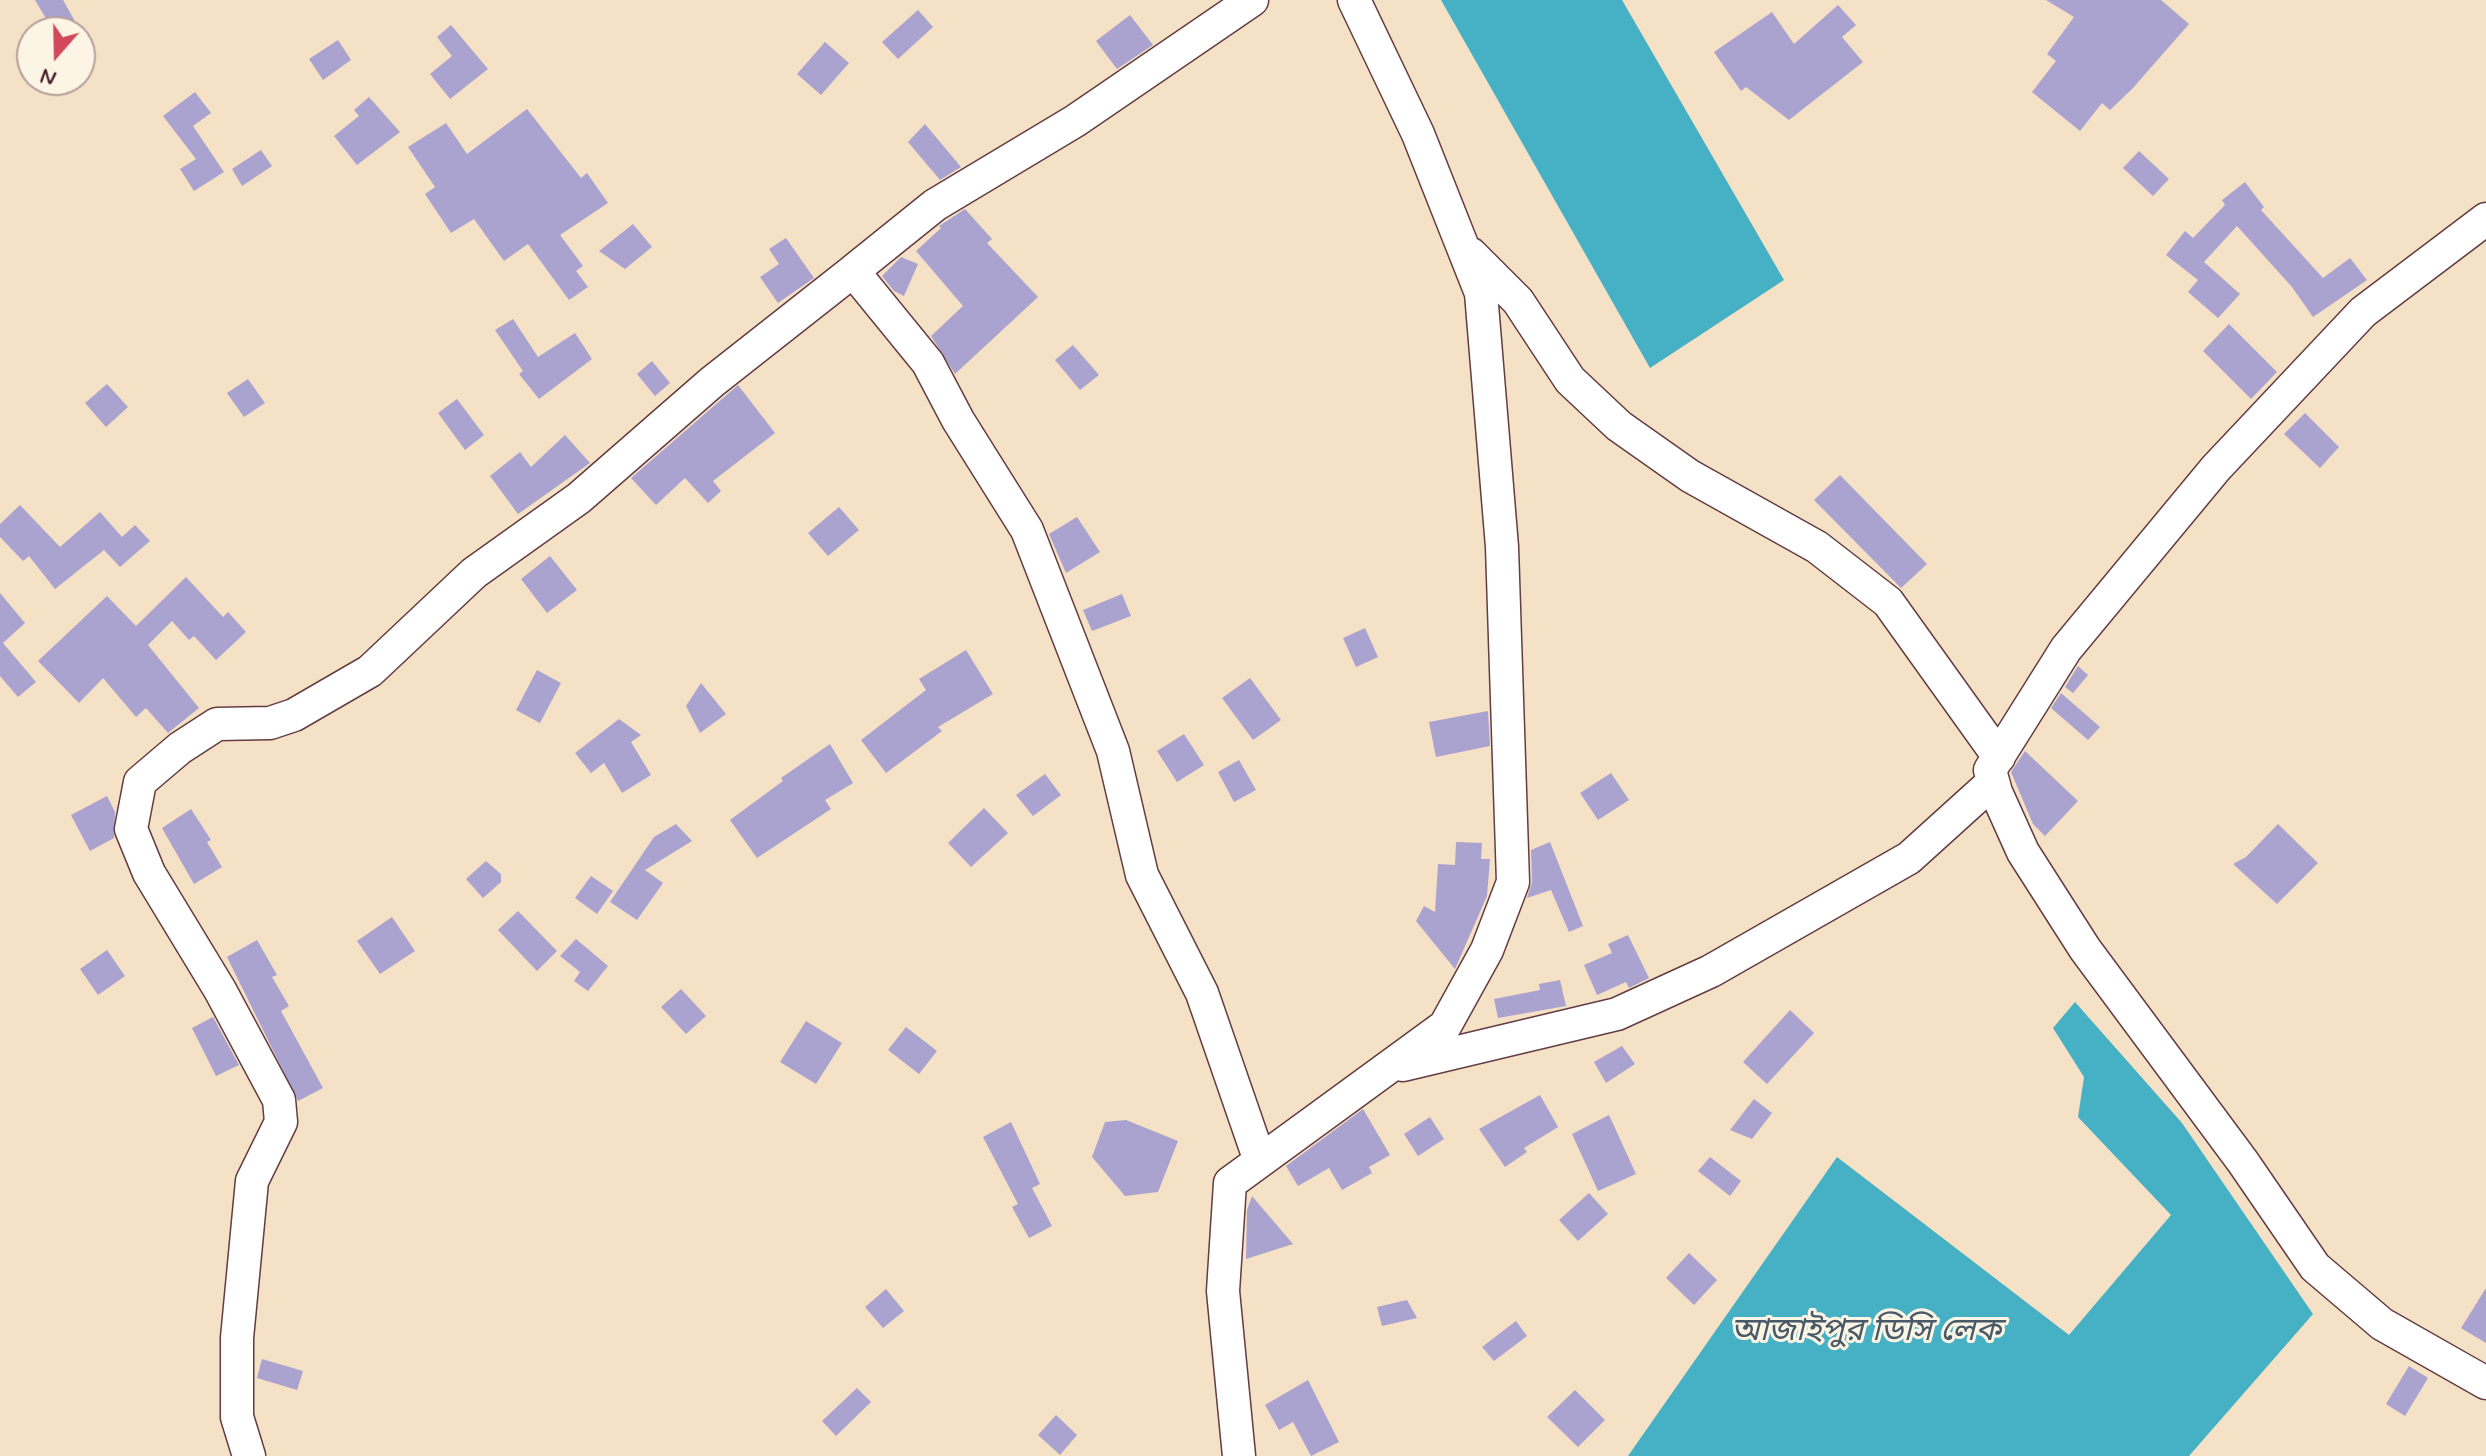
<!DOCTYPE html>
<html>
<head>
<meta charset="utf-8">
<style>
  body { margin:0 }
  #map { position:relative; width:2486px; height:1456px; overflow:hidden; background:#f4e1c6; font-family:Mynerve,sans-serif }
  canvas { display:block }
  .north { position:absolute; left:16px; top:16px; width:80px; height:80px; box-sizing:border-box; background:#fcf5e5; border:2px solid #b59f9b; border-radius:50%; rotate:200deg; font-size:22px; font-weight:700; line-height:32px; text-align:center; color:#4a1f2b }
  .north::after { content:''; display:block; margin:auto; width:28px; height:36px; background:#d1495b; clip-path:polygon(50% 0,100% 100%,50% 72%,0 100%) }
</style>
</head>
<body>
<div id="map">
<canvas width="2486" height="1456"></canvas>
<div class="north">N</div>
</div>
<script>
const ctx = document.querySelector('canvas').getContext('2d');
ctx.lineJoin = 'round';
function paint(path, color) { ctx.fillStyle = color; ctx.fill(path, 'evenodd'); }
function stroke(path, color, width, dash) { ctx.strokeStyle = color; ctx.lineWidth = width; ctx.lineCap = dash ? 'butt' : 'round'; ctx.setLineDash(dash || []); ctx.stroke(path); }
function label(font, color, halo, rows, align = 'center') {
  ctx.font = font + ' Mynerve,"Noto Sans Bengali",sans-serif'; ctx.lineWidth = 6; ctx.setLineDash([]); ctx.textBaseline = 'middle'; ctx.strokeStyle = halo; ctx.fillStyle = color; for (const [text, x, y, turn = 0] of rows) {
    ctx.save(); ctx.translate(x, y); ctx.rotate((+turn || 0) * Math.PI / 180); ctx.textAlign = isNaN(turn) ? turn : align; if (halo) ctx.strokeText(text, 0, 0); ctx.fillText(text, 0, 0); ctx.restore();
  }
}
paint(new Path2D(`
  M 1441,0 L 1622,0 L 1784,280 L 1650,368 Z
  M 2075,1002 L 2182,1123 L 2313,1314 L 2189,1456 L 1628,1456 L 1837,1157 L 2069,1335 L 2171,1215 L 2078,1117 L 2084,1077 L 2053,1028 Z`), '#46b1c4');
paint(new Path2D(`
  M 35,0 L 63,0 L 76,23 L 54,32 Z
  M 2046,0 L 2161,0 L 2189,24 L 2133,88 L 2110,110 L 2102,103 L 2080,131 L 2032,92 L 2056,61 L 2047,54 L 2074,17 Z
  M 1838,5 L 1856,25 L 1842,37 L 1863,62 L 1789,120 L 1746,87 L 1741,91 L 1714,52 L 1772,12 L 1794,44 Z
  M 918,10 L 933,27 L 898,59 L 882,42 Z
  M 1130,15 L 1153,45 L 1117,69 L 1096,41 Z
  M 451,25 L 488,69 L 450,99 L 430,74 L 452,56 L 437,37 Z
  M 338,40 L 351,60 L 323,80 L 309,59 Z
  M 825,42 L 849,63 L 821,95 L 797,74 Z
  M 195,92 L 211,113 L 193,126 L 224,172 L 194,191 L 180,169 L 196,159 L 163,116 Z
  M 369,97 L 400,132 L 357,165 L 334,136 L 359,116 L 354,110 Z
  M 527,109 L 581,178 L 587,173 L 608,203 L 560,235 L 583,266 L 576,271 L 588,287 L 569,300 L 528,244 L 504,261 L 474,219 L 451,233 L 425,194 L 435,187 L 408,147 L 446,123 L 467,154 Z
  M 925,124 L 961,167 L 940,180 L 908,142 Z
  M 261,150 L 272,166 L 242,186 L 232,169 Z
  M 2139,151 L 2169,179 L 2153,196 L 2123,168 Z
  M 2245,182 L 2264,207 L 2261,210 L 2323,278 L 2350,258 L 2367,280 L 2313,317 L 2292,287 L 2237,226 L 2204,262 L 2240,294 L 2218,318 L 2188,292 L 2198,280 L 2166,255 L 2185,231 L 2193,238 L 2225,205 L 2222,200 Z
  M 965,209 L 992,239 L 987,243 L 1038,297 L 955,374 L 931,336 L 963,306 L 916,251 L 941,228 L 939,226 Z
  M 633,224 L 652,247 L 625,269 L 599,251 Z
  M 786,238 L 814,278 L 778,303 L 760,277 L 779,264 L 769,249 Z
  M 901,257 L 918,264 L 904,296 L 894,291 L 882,276 Z
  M 513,319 L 538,357 L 575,333 L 592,359 L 539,399 L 519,374 L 523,371 L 495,330 Z
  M 2229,324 L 2277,372 L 2251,399 L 2203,351 Z
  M 1073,345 L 1099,375 L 1080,390 L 1055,360 Z
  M 652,361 L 670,383 L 655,396 L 637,374 Z
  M 248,379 L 265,403 L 244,417 L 227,393 Z
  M 107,384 L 128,407 L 106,427 L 85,403 Z
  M 738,385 L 775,433 L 713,481 L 721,491 L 708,503 L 685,478 L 656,505 L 631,478 Z
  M 457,399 L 484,435 L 465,450 L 438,413 Z
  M 2305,413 L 2339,447 L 2320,468 L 2284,434 Z
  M 565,435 L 590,463 L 518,514 L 490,476 L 520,452 L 531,467 Z
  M 1840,475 L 1927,564 L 1901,588 L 1814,500 Z
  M 20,505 L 60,547 L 100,512 L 122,537 L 135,525 L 150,541 L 120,567 L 104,550 L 55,589 L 29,556 L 23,561 L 0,537 L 0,524 Z
  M 839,507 L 859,530 L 828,556 L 808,533 Z
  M 1077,517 L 1100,552 L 1066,573 L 1049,534 Z
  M 550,556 L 577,590 L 547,613 L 521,579 Z
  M 186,577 L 223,617 L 228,612 L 246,632 L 216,660 L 194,636 L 189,640 L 172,621 L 148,645 L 199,708 L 168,733 L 146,708 L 136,717 L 103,678 L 79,703 L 38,661 L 107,596 L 136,626 Z
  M 0,593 L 25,623 L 3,643 L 36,682 L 18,697 L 0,676 Z
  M 1122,594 L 1131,616 L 1092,631 L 1083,610 Z
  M 1365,628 L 1378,657 L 1356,667 L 1343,638 Z
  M 966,650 L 993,694 L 938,727 L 942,731 L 886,773 L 861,740 L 926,690 L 919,679 Z
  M 2078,666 L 2088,675 L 2073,693 L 2065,687 Z
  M 537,670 L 561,683 L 540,723 L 516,710 Z
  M 1250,678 L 1281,720 L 1253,740 L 1222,698 Z
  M 701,683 L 726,714 L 700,733 L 686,706 Z
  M 2061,693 L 2100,727 L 2088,740 L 2051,708 Z
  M 1488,711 L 1490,746 L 1436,757 L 1429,722 Z
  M 619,719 L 641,735 L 631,742 L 651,775 L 622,793 L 604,763 L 591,773 L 575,753 Z
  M 1184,734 L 1204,765 L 1177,782 L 1157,751 Z
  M 830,744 L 853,783 L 825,800 L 831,809 L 757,858 L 730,820 L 783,781 L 781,778 Z
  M 2025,751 L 2078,801 L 2045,836 L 2033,824 L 2011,772 Z
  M 1239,760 L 1256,790 L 1234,802 L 1218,772 Z
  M 1611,773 L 1629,800 L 1598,820 L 1580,793 Z
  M 1045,774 L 1061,795 L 1033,816 L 1016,795 Z
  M 107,796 L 115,812 L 114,838 L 90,851 L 71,815 Z
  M 984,808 L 1008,833 L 971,867 L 948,843 Z
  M 191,809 L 211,840 L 207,842 L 222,867 L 194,884 L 162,828 Z
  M 676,824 L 692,841 L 645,870 L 663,883 L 637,920 L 610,902 L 654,837 Z
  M 2278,824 L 2318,863 L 2277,904 L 2233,864 L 2246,857 Z
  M 1456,842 L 1482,843 L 1481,859 L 1490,859 L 1487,896 L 1455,969 L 1416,921 L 1424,906 L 1435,912 L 1438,864 L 1455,865 Z
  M 1550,842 L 1583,926 L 1569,932 L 1551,890 L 1527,898 L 1532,882 L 1531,850 Z
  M 486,861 L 501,874 L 501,882 L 483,898 L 466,879 Z
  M 591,876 L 613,891 L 597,914 L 575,898 Z
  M 518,911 L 557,951 L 537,971 L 498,930 Z
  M 392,917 L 415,951 L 380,974 L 357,941 Z
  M 1628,935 L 1649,978 L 1629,988 L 1626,982 L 1597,995 L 1584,965 L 1612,953 L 1608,944 Z
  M 576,939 L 608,966 L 588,991 L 574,981 L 580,972 L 560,956 Z
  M 257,940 L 277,975 L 272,977 L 289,1006 L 281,1011 L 323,1088 L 298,1101 L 227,957 Z
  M 107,950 L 125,976 L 98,995 L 80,969 Z
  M 1560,980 L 1566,1006 L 1498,1018 L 1494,999 L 1540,990 L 1539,984 Z
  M 681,989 L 706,1016 L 686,1034 L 661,1007 Z
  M 1790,1010 L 1814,1033 L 1767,1084 L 1743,1062 Z
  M 213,1017 L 239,1065 L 216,1076 L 192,1028 Z
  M 806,1021 L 842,1043 L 816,1084 L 780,1062 Z
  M 906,1027 L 937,1051 L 919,1074 L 888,1050 Z
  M 1622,1046 L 1635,1064 L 1606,1083 L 1594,1062 Z
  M 1540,1095 L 1558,1127 L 1524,1148 L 1527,1152 L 1505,1167 L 1479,1129 Z
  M 1754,1099 L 1772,1113 L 1752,1139 L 1730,1130 Z
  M 1363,1109 L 1390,1155 L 1369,1167 L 1372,1173 L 1342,1190 L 1329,1168 L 1298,1186 L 1286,1166 Z
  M 1609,1115 L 1636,1174 L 1598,1191 L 1572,1134 Z
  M 1430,1117 L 1444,1139 L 1418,1156 L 1404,1134 Z
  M 1126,1120 L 1178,1141 L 1158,1192 L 1125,1196 L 1092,1157 L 1105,1122 Z
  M 1011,1122 L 1040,1184 L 1032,1188 L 1052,1226 L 1029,1238 L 1012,1207 L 1018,1204 L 983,1137 Z
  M 1710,1157 L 1741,1181 L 1730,1196 L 1698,1171 Z
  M 1589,1193 L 1608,1214 L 1578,1241 L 1559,1220 Z
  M 1252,1196 L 1293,1244 L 1246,1259 L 1247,1210 Z
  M 1689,1253 L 1717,1280 L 1694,1305 L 1666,1278 Z
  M 2486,1288 L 2486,1343 L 2461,1328 Z
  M 886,1289 L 904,1311 L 883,1328 L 865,1307 Z
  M 1407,1300 L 1417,1318 L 1382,1326 L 1377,1307 Z
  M 1516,1321 L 1527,1336 L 1494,1361 L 1482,1347 Z
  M 262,1359 L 303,1371 L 297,1390 L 257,1378 Z
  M 2409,1366 L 2428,1378 L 2405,1416 L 2386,1404 Z
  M 1308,1380 L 1339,1442 L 1311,1456 L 1293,1422 L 1279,1430 L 1265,1405 Z
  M 857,1388 L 871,1402 L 836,1436 L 822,1421 Z
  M 1575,1390 L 1605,1420 L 1578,1447 L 1547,1417 Z
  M 1056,1415 L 1077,1435 L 1060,1455 L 1038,1435 Z`), '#aba3cf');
const minor = new Path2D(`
  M 1252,0 L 1075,121 L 935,205 L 853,271 L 928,363 L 958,420 L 1027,530 L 1113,751 L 1142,875 L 1202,993 L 1260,1161
  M 2486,219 L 2363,312 L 2216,468 L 2066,649 L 1990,770 L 1996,792 L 2023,852 L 2085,949 L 2243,1162 L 2315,1267 L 2382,1324 L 2486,1383
  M 1471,254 L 1518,301 L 1570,380 L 1619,426 L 1690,476 L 1817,547 L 1888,602 L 1999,757
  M 1403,1065 L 1617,1014 L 1711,971 L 1909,858 L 1993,782
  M 249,1456 L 237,1417 L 237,1338 L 252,1181 L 281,1122 L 279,1100 L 220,990 L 149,873 L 131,829 L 140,782 L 180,748 L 217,724 L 270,723 L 294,715 L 370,671 L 474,573 L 579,498 L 712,382 L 853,271
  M 1239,1456 L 1223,1291 L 1230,1183 L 1445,1026 L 1487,950 L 1513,882 L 1502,547 L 1481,293 L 1418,134 L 1354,0`);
stroke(minor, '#643c42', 35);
stroke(minor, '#fff', 32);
label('italic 32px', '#485968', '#fcf5e5', [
  ["আজাইপুর ডিসি লেক",1866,1333]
]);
</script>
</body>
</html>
